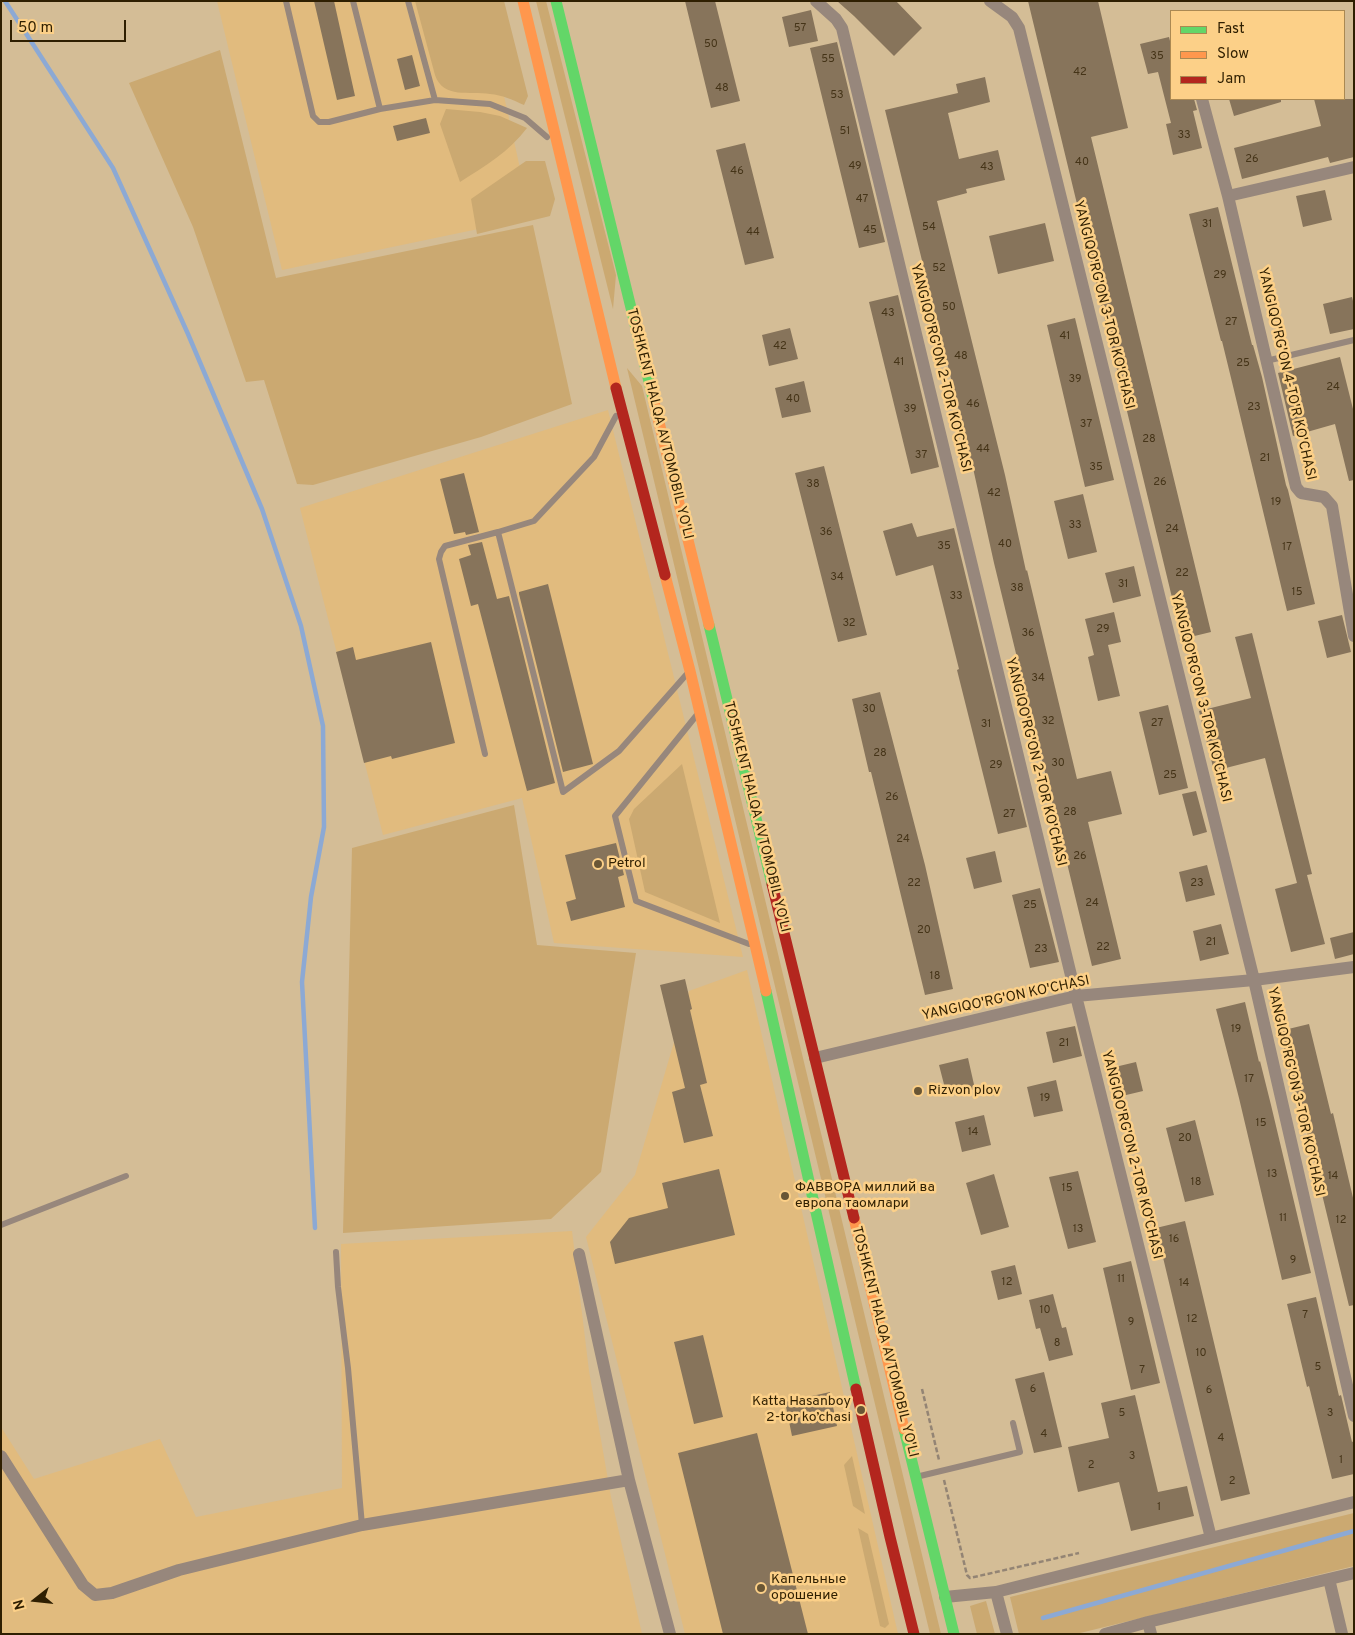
<!DOCTYPE html>
<html>
<head>
<meta charset="utf-8">
<style>
  body { margin:0 }
  #map { position:relative; width:1355px; height:1635px; overflow:hidden; background:#d4bd96; font-family:Overpass,sans-serif }
  canvas { display:block }
  .frame { position:absolute; inset:0; border:2px solid #2f1f01; pointer-events:none }
  .legend { position:absolute; left:1170px; top:10px; width:175px; height:90px; box-sizing:border-box; background:#fcd088; border:1px solid #aa8952; margin:0; padding:6px 9px; list-style:none; font-size:15px; color:#2f1f01 }
  .legend li { display:flex; align-items:center; gap:10px; height:25px }
  .legend b { width:25px; border:1px solid #aa8952 }
  .north { position:absolute; left:10px; top:1575px; width:50px; height:50px; -webkit-text-stroke:4px #fcd088; paint-order:stroke; rotate:254deg; font-size:14px; font-weight:700; line-height:20px; text-align:center; color:#2f1f01 }
  .north::after { content:''; display:block; margin:auto; width:18px; height:22px; background:#2f1f01; clip-path:polygon(50% 0,100% 100%,50% 72%,0 100%) }
  .scale { position:absolute; left:10px; top:20px; width:116px; height:22px; box-sizing:border-box; border:2px solid #2f1f01; border-top:0; padding-left:6px; font-size:15px; line-height:18px; white-space:nowrap; color:#2f1f01; -webkit-text-stroke:4px #fcd088; paint-order:stroke }
</style>
</head>
<body>
<div id="map">
<canvas width="1355" height="1635"></canvas>
<div class="frame"></div>
<ul class="legend">
<li><b style="height:6px;background:#63d668"></b>Fast</li>
<li><b style="height:6px;background:#ff974d"></b>Slow</li>
<li><b style="height:6px;background:#b3261e"></b>Jam</li>
</ul>
<div class="north">N</div>
<div class="scale">50 m</div>
</div>
<script>
const ctx = document.querySelector('canvas').getContext('2d');
ctx.lineJoin = 'round';
function paint(path, color) { ctx.fillStyle = color; ctx.fill(path, 'evenodd'); }
function stroke(path, color, width, dash) { ctx.strokeStyle = color; ctx.lineWidth = width; ctx.lineCap = dash ? 'butt' : 'round'; ctx.setLineDash(dash || []); ctx.stroke(path); }
function label(font, color, halo, rows, align = 'center') {
  ctx.font = font + ' Overpass,sans-serif'; ctx.lineWidth = 5; ctx.setLineDash([]); ctx.textBaseline = 'middle'; ctx.strokeStyle = halo; ctx.fillStyle = color; for (const [text, x, y, turn = 0] of rows) {
    ctx.save(); ctx.translate(x, y); ctx.rotate((+turn || 0) * Math.PI / 180); ctx.textAlign = isNaN(turn) ? turn : align; if (halo) ctx.strokeText(text, 0, 0); ctx.fillText(text, 0, 0); ctx.restore();
  }
}
paint(new Path2D(`
  M 217,1 L 483,1 L 531,218 L 282,270 Z
  M 608,410 L 743,957 L 554,943 L 522,798 L 383,835 L 300,508 Z
  M 747,970 L 898,1634 L 685,1634 L 586,1237 L 635,1175 L 689,991 Z
  M 572,1231 L 589,1371 L 611,1497 L 642,1634 L 1,1634 L 1,1427 L 34,1479 L 160,1439 L 196,1517 L 342,1488 L 341,1244 Z`), '#e1bb7e');
paint(new Path2D(`
  M 415,1 L 504,1 L 528,96 L 524,105 C 513,100 502,95 490,94 C 470,91 443,99 435,75 Z
  M 536,1 L 546,1 L 616,275 L 613,309 Z
  M 220,50 L 276,278 L 533,225 L 572,404 L 481,437 L 313,485 L 297,484 L 264,380 L 246,382 L 193,227 L 129,83 Z
  M 446,109 L 480,112 L 500,116 L 527,128 C 509,152 485,166 460,182 L 440,124 Z
  M 526,161 L 545,161 L 555,199 L 550,216 L 477,234 L 471,199 Z
  M 627,368 L 642,386 L 941,1634 L 930,1634 Z
  M 682,764 L 720,923 L 645,892 L 629,819 L 634,809 Z
  M 514,805 L 537,945 L 636,953 L 601,1172 L 551,1219 L 343,1233 L 352,848 Z
  M 852,1456 L 865,1514 L 853,1506 L 844,1465 Z
  M 1354,1513 L 1354,1566 L 1076,1634 L 1019,1634 L 1010,1597 Z
  M 858,1528 L 868,1534 L 889,1624 L 885,1628 L 880,1626 Z
  M 986,1601 L 995,1634 L 977,1634 L 970,1606 Z`), '#cba971');
stroke(new Path2D(`
  M 5,1 L 113,168 L 188,334 L 262,509 L 301,626 L 323,726 L 324,827 L 311,897 L 302,982 L 315,1228
  M 1043,1618 L 1354,1531`), '#8ca9d4', 4.5);
paint(new Path2D(`
  M 314,1 L 334,1 L 355,96 L 337,100 Z
  M 685,1 L 715,1 L 740,101 L 711,108 Z
  M 837,1 L 896,1 L 922,28 L 894,56 L 854,16 Z
  M 1028,1 L 1098,1 L 1128,128 L 1091,137 L 1211,632 L 1182,639 Z
  M 811,10 L 818,41 L 789,47 L 782,17 Z
  M 1169,37 L 1171,45 L 1171,99 L 1194,99 L 1197,110 L 1193,111 L 1202,148 L 1173,155 L 1166,124 L 1171,123 L 1158,72 L 1148,74 L 1140,44 Z
  M 837,42 L 885,242 L 859,248 L 810,48 Z
  M 412,55 L 420,86 L 405,90 L 397,59 Z
  M 985,77 L 990,102 L 948,113 L 959,159 L 998,150 L 1005,180 L 966,189 L 967,193 L 937,201 L 1005,475 L 1026,571 L 1027,570 L 1077,779 L 1111,771 L 1122,814 L 1088,822 L 1121,959 L 1092,966 L 994,563 L 973,468 L 885,110 L 958,93 L 956,84 Z
  M 1229,99 L 1281,99 L 1281,102 L 1234,116 Z
  M 1314,99 L 1354,99 L 1354,157 L 1330,163 L 1328,157 L 1242,179 L 1234,148 L 1321,126 Z
  M 426,118 L 430,133 L 397,141 L 393,126 Z
  M 745,143 L 774,258 L 745,265 L 716,150 Z
  M 1325,190 L 1332,220 L 1303,227 L 1296,196 Z
  M 1218,207 L 1252,345 L 1253,345 L 1262,377 L 1286,485 L 1288,490 L 1315,604 L 1287,611 L 1232,382 L 1222,341 L 1221,341 L 1189,214 Z
  M 1045,223 L 1054,261 L 998,274 L 989,236 Z
  M 898,295 L 939,467 L 911,474 L 869,302 Z
  M 1352,297 L 1354,305 L 1354,329 L 1330,334 L 1323,304 Z
  M 1075,318 L 1114,480 L 1085,487 L 1047,325 Z
  M 790,328 L 798,359 L 769,366 L 762,335 Z
  M 1340,357 L 1354,413 L 1354,480 L 1349,481 L 1335,424 L 1293,436 L 1278,373 Z
  M 804,381 L 811,412 L 782,418 L 775,388 Z
  M 824,466 L 867,635 L 838,642 L 795,473 Z
  M 464,473 L 479,532 L 466,535 L 465,532 L 454,534 L 440,479 Z
  M 1083,494 L 1097,552 L 1068,559 L 1054,501 Z
  M 912,523 L 917,537 L 954,528 L 1027,827 L 998,834 L 957,670 L 959,669 L 933,565 L 896,576 L 883,531 Z
  M 482,542 L 497,599 L 509,596 L 555,783 L 527,791 L 478,604 L 471,606 L 459,559 L 471,555 L 468,545 Z
  M 1134,566 L 1141,596 L 1113,603 L 1105,573 Z
  M 548,584 L 593,764 L 563,772 L 519,594 L 519,592 Z
  M 1114,612 L 1121,642 L 1108,645 L 1120,696 L 1098,701 L 1088,657 L 1094,655 L 1085,619 Z
  M 1342,615 L 1351,652 L 1327,658 L 1318,621 Z
  M 1252,633 L 1312,874 L 1307,875 L 1325,944 L 1291,952 L 1275,889 L 1297,883 L 1265,758 L 1214,771 L 1199,711 L 1251,698 L 1235,637 Z
  M 431,642 L 455,743 L 392,759 L 391,756 L 364,763 L 336,652 L 353,647 L 356,660 Z
  M 880,692 L 925,865 L 953,989 L 925,995 L 882,817 L 871,772 L 869,772 L 852,699 Z
  M 1168,705 L 1188,788 L 1159,795 L 1139,712 Z
  M 1196,791 L 1207,832 L 1193,836 L 1182,794 Z
  M 616,843 L 624,875 L 618,877 L 625,907 L 571,921 L 566,902 L 576,899 L 565,855 Z
  M 995,851 L 1002,882 L 974,889 L 966,858 Z
  M 1207,865 L 1215,895 L 1186,902 L 1179,872 Z
  M 1040,888 L 1059,962 L 1030,968 L 1012,895 Z
  M 1221,924 L 1229,954 L 1200,961 L 1193,931 Z
  M 1354,932 L 1354,954 L 1335,959 L 1330,938 Z
  M 685,979 L 692,1009 L 690,1010 L 707,1083 L 700,1085 L 713,1136 L 684,1143 L 672,1092 L 685,1088 L 660,985 Z
  M 1245,1002 L 1259,1062 L 1260,1061 L 1271,1105 L 1311,1273 L 1282,1280 L 1239,1098 L 1216,1009 Z
  M 1309,1024 L 1331,1114 L 1333,1113 L 1354,1202 L 1354,1305 L 1349,1306 L 1299,1099 L 1297,1100 L 1280,1031 Z
  M 1075,1026 L 1082,1056 L 1053,1063 L 1046,1032 Z
  M 968,1058 L 975,1089 L 947,1096 L 939,1065 Z
  M 1136,1062 L 1143,1091 L 1122,1096 L 1115,1067 Z
  M 1056,1080 L 1063,1111 L 1034,1117 L 1027,1087 Z
  M 984,1115 L 991,1145 L 962,1152 L 955,1122 Z
  M 1195,1120 L 1214,1195 L 1185,1202 L 1166,1128 Z
  M 719,1169 L 735,1235 L 615,1264 L 610,1242 L 629,1218 L 668,1208 L 662,1183 Z
  M 1078,1171 L 1096,1242 L 1068,1249 L 1049,1177 Z
  M 994,1174 L 1009,1227 L 981,1235 L 966,1183 Z
  M 1185,1221 L 1250,1494 L 1221,1501 L 1156,1228 Z
  M 1131,1261 L 1160,1383 L 1131,1390 L 1103,1268 Z
  M 1015,1265 L 1022,1294 L 998,1300 L 991,1271 Z
  M 1053,1294 L 1062,1328 L 1066,1327 L 1073,1355 L 1049,1361 L 1040,1328 L 1036,1329 L 1029,1300 Z
  M 1316,1297 L 1339,1396 L 1341,1395 L 1352,1442 L 1354,1441 L 1354,1474 L 1332,1479 L 1309,1386 L 1307,1387 L 1287,1304 Z
  M 703,1335 L 723,1417 L 694,1424 L 674,1342 Z
  M 1044,1372 L 1062,1447 L 1034,1453 L 1015,1379 Z
  M 830,1392 L 837,1426 L 792,1436 L 785,1402 Z
  M 1135,1395 L 1158,1492 L 1187,1486 L 1194,1516 L 1131,1531 L 1119,1482 L 1078,1492 L 1068,1447 L 1109,1438 L 1101,1403 Z
  M 757,1433 L 808,1634 L 723,1634 L 678,1453 Z`), '#87745b');
stroke(new Path2D(`
  M 922,1389 L 939,1460
  M 944,1480 L 967,1575 L 970,1578 L 1079,1553`), '#938474', 2.5, [5, 2.5]);
stroke(new Path2D(`
  M 286,1 L 313,116 L 319,122 L 329,122 L 380,109
  M 353,1 L 380,109 L 435,100 L 490,104 L 525,118 L 547,137
  M 408,1 L 435,100
  M 1266,361 L 1354,340
  M 616,416 L 594,457 L 534,521 L 498,532 L 563,792 L 619,751 L 686,675
  M 696,716 L 615,816 L 636,901 L 749,944
  M 485,754 L 439,559 L 441,552 L 445,546 L 498,532
  M 1,1225 L 126,1176
  M 336,1252 L 338,1287 L 348,1368 L 362,1525
  M 920,1476 L 1020,1452 L 1013,1423`), '#97877c', 6);
stroke(new Path2D(`
  M 816,1 L 836,19 L 842,28 L 1076,996 L 1211,1538
  M 990,1 L 1012,17 L 1019,28 L 1254,980 L 1354,1416
  M 1202,99 L 1228,196 L 1296,487 L 1301,493 L 1324,497 L 1332,506 L 1354,636
  M 1228,196 L 1354,167
  M 815,1058 L 1076,996 L 1254,980 L 1354,967
  M 579,1254 L 629,1480 L 670,1634
  M 1,1456 L 83,1585 L 95,1595 L 112,1593 L 179,1570 L 362,1525 L 629,1480
  M 1329,1579 L 1342,1634
  M 996,1592 L 1007,1634
  M 945,1597 L 996,1592 L 1354,1502
  M 1148,1622 L 1151,1634
  M 1105,1634 L 1148,1622 L 1354,1573`), '#97877c', 12);
stroke(new Path2D(`
  M 556,1 L 654,402
  M 709,625 L 772,884
  M 766,991 L 856,1389
  M 904,1429 L 954,1634`), '#63d668', 11);
stroke(new Path2D(`
  M 523,1 L 616,388
  M 654,402 L 709,625
  M 665,575 L 690,671 L 766,991
  M 854,1218 L 904,1429`), '#ff974d', 11);
stroke(new Path2D(`
  M 616,388 L 665,575
  M 772,884 L 854,1218
  M 856,1389 L 890,1537 L 914,1634`), '#b3261e', 11);
for (const [x, y, r, color] of [
  [598,864,5,"#695635"],
  [918,1091,5,"#695635"],
  [785,1196,5,"#695635"],
  [861,1410,5,"#695635"],
  [761,1588,5,"#695635"]
]) { const dot = new Path2D(); dot.arc(x, y, r, 0, 2 * Math.PI); ctx.fillStyle = color; ctx.fill(dot); stroke(dot, '#fcd088', 2); }
label('11px', '#453418', null, [
  ["57",800,29],
  ["50",711,45],
  ["35",1157,57],
  ["55",828,60],
  ["42",1080,73],
  ["48",722,89],
  ["53",837,96],
  ["51",845,132],
  ["33",1184,136],
  ["26",1252,160],
  ["40",1082,163],
  ["49",855,167],
  ["43",987,168],
  ["46",737,172],
  ["47",862,200],
  ["31",1207,225],
  ["54",929,228],
  ["45",870,231],
  ["44",753,233],
  ["52",939,269],
  ["29",1220,276],
  ["50",949,308],
  ["43",888,314],
  ["27",1231,323],
  ["41",1065,337],
  ["42",780,347],
  ["48",961,357],
  ["41",899,363],
  ["25",1243,364],
  ["39",1075,380],
  ["24",1333,388],
  ["40",793,400],
  ["46",973,405],
  ["23",1254,408],
  ["39",910,410],
  ["37",1086,425],
  ["28",1149,440],
  ["44",983,450],
  ["37",921,456],
  ["21",1265,459],
  ["35",1096,468],
  ["26",1160,483],
  ["38",813,485],
  ["42",994,494],
  ["19",1276,503],
  ["33",1075,526],
  ["24",1172,530],
  ["36",826,533],
  ["40",1005,545],
  ["35",944,547],
  ["17",1287,548],
  ["22",1182,574],
  ["34",837,578],
  ["31",1123,585],
  ["38",1017,589],
  ["15",1297,593],
  ["33",956,597],
  ["32",849,624],
  ["29",1103,630],
  ["36",1028,634],
  ["34",1038,679],
  ["30",869,710],
  ["32",1048,722],
  ["27",1157,724],
  ["31",986,725],
  ["28",880,754],
  ["30",1058,764],
  ["29",996,766],
  ["25",1170,776],
  ["26",892,798],
  ["28",1070,813],
  ["27",1009,815],
  ["24",903,840],
  ["26",1080,857],
  ["22",914,884],
  ["23",1197,884],
  ["24",1092,904],
  ["25",1030,906],
  ["20",924,931],
  ["21",1211,943],
  ["22",1103,948],
  ["23",1041,950],
  ["18",935,977],
  ["19",1236,1030],
  ["21",1064,1044],
  ["17",1249,1080],
  ["19",1045,1099],
  ["15",1261,1124],
  ["14",973,1133],
  ["20",1185,1139],
  ["13",1272,1175],
  ["14",1333,1177],
  ["18",1196,1183],
  ["15",1067,1189],
  ["11",1283,1219],
  ["12",1341,1221],
  ["13",1078,1230],
  ["16",1174,1240],
  ["9",1293,1261],
  ["11",1121,1280],
  ["12",1007,1283],
  ["14",1184,1284],
  ["10",1045,1311],
  ["7",1305,1316],
  ["12",1192,1320],
  ["9",1131,1323],
  ["8",1057,1344],
  ["10",1201,1354],
  ["5",1318,1368],
  ["7",1142,1371],
  ["6",1033,1390],
  ["6",1209,1391],
  ["5",1122,1414],
  ["3",1330,1414],
  ["4",1044,1435],
  ["4",1221,1439],
  ["3",1132,1457],
  ["1",1341,1461],
  ["2",1091,1466],
  ["2",1232,1482],
  ["1",1159,1508]
]);
label('14px', '#2f1f01', '#fcd088', [
  ["YANGIQO'RG'ON 3-TOR KO'CHASI",1103,305,76],
  ["YANGIQO'RG'ON 2-TOR KO'CHASI",940,368,76],
  ["YANGIQO'RG'ON 4-TO'R KO'CHASI",1286,374,77],
  ["TOSHKENT HALQA AVTOMOBIL YO'LI",659,424,76],
  ["YANGIQO'RG'ON 3-TOR KO'CHASI",1200,698,76],
  ["YANGIQO'RG'ON 2-TOR KO'CHASI",1035,762,76],
  ["TOSHKENT HALQA AVTOMOBIL YO'LI",756,817,76],
  ["YANGIQO'RG'ON KO'CHASI",1006,999,-12],
  ["YANGIQO'RG'ON 3-TOR KO'CHASI",1295,1092,77],
  ["YANGIQO'RG'ON 2-TOR KO'CHASI",1131,1155,76],
  ["TOSHKENT HALQA AVTOMOBIL YO'LI",884,1342,76]
]);
label('14px', '#2f1f01', '#fcd088', [
  ["Petrol",608,864],
  ["Rizvon plov",928,1091],
  ["ФАВВОРА миллий ва",795,1188],
  ["европа таомлари",795,1204],
  ["Katta Hasanboy",851,1402,"right"],
  ["2-tor ko’chasi",851,1418,"right"],
  ["Капельные",771,1580],
  ["орошение",771,1596]
], 'left');
</script>
</body>
</html>
